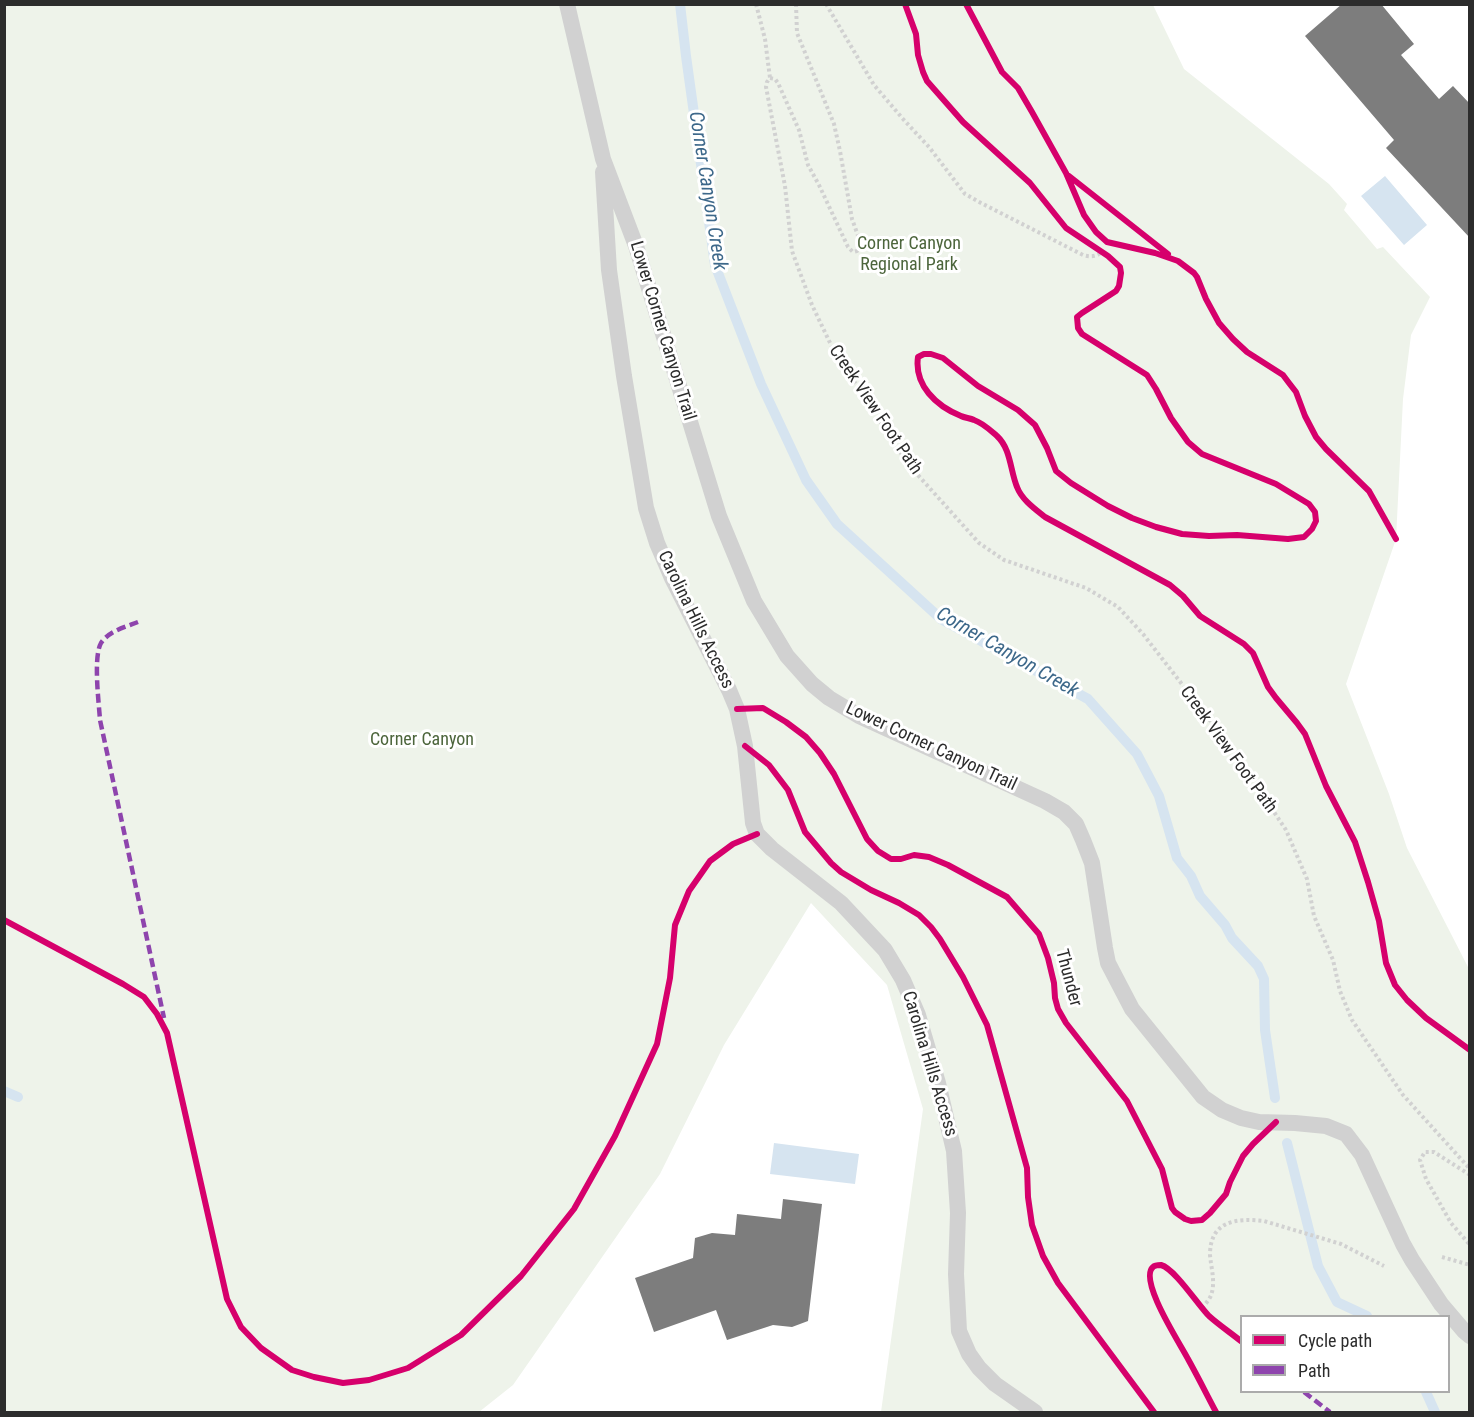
<!DOCTYPE html>
<html>
<head>
<meta charset="utf-8">
<style>
  body { margin:0 }
  #map { position:relative; width:1474px; height:1417px; overflow:hidden; background:#fff; font-family:"Roboto Condensed",sans-serif }
  canvas { display:block }
  .frame { position:absolute; inset:0; border:6px solid #2c2c2c; pointer-events:none }
  .legend { position:absolute; left:1240px; top:1315px; width:210px; height:78px; box-sizing:border-box; background:#fff; border:2px solid #ababab; margin:0; padding:8px 10px; list-style:none; font-size:18px; color:#2c2c2c }
  .legend li { display:flex; align-items:center; gap:12px; height:30px }
  .legend b { width:30px; border:2px solid #ababab }
</style>
</head>
<body>
<div id="map">
<canvas width="1474" height="1417"></canvas>
<div class="frame"></div>
<ul class="legend">
<li><b style="height:8px;background:#d6006c"></b>Cycle path</li>
<li><b style="height:8px;background:#8e44ad"></b>Path</li>
</ul>
</div>
<script>
const ctx = document.querySelector('canvas').getContext('2d');
ctx.lineJoin = 'round';
function paint(path, color) { ctx.fillStyle = color; ctx.fill(path, 'evenodd'); }
function stroke(path, color, width, dash) { ctx.strokeStyle = color; ctx.lineWidth = width; ctx.lineCap = dash ? 'butt' : 'round'; ctx.setLineDash(dash || []); ctx.stroke(path); }
function label(font, color, halo, rows, align = 'center') {
  ctx.font = font + ' "Roboto Condensed",sans-serif'; ctx.lineWidth = 6; ctx.setLineDash([]); ctx.textBaseline = 'middle'; ctx.strokeStyle = halo; ctx.fillStyle = color; for (const [text, x, y, turn = 0] of rows) {
    ctx.save(); ctx.translate(x, y); ctx.rotate((+turn || 0) * Math.PI / 180); ctx.textAlign = isNaN(turn) ? turn : align; if (halo) ctx.strokeText(text, 0, 0); ctx.fillText(text, 0, 0); ctx.restore();
  }
}
paint(new Path2D(`
  M 5,5 L 1153,5 L 1184,69 L 1329,184 L 1347,204 L 1344,210 L 1377,249 L 1383,247 L 1430,297 L 1411,335 L 1403,399 L 1396,539 L 1346,684 L 1389,794 L 1407,848 L 1469,969 L 1469,1412 L 881,1412 L 923,1109 L 887,985 L 811,903 L 724,1045 L 660,1174 L 513,1385 L 479,1412 L 5,1412 ZM 1242,1316 L 1448,1316 L 1448,1392 L 1242,1392 Z`), '#eef3ea');
paint(new Path2D(`
  M 1385,176 L 1427,225 L 1404,245 L 1361,196 Z
  M 774,1143 L 859,1154 L 855,1184 L 770,1174 Z`), '#d6e4f0');
stroke(new Path2D(`
  M 680,4 L 686,56 L 715,265 L 761,384 L 806,480 L 837,524 L 941,619 L 1088,699 L 1137,754 L 1159,796 L 1177,858 L 1191,876 L 1200,896 L 1225,925 L 1232,938 L 1258,966 L 1264,979 L 1265,1030 L 1275,1098
  M 4,1091 L 18,1097
  M 1287,1143 L 1318,1266 L 1337,1302 L 1367,1316
  M 1426,1392 L 1435,1412`), '#d6e4f0', 10);
paint(new Path2D(`
  M 1342,4 L 1381,4 L 1414,44 L 1401,55 L 1439,99 L 1453,86 L 1470,104 L 1470,238 L 1386,148 L 1394,140 L 1305,36 Z
  M 783,1199 L 822,1204 L 808,1321 L 792,1327 L 773,1325 L 727,1340 L 716,1310 L 654,1332 L 635,1278 L 693,1258 L 695,1238 L 712,1233 L 735,1235 L 737,1214 L 781,1219 Z`), '#7d7d7d');
stroke(new Path2D(`
  M 756,4 L 765,39 L 770,78
  M 796,4 L 797,33 L 834,124 L 840,151 L 852,219 L 861,244 L 860,248 L 857,251 L 853,252 L 848,247 L 819,185 L 808,165 L 799,130 L 778,83 L 775,79 L 770,78 L 767,82 L 766,87 L 785,186 L 792,251 L 812,305 L 832,347 L 866,400 L 908,464 L 979,543 L 1004,560 L 1086,588 L 1118,607 L 1143,634 L 1230,746 L 1286,830 L 1307,879 L 1314,916 L 1333,960 L 1340,991 L 1352,1020 L 1403,1095 L 1470,1169
  M 826,4 L 874,85 L 903,119 L 929,147 L 965,194 L 981,203 L 1083,255 C 1090,257 1096,257 1102,252
  M 1470,1175 L 1434,1152 L 1425,1152 L 1420,1160 L 1426,1179 L 1451,1223 L 1470,1245
  M 1442,1257 L 1470,1265
  M 1202,1308 C 1206,1303 1211,1298 1212,1292 C 1215,1280 1211,1267 1210,1255 C 1210,1220 1237,1218 1264,1221 L 1341,1244 L 1384,1266`), '#d1d1d1', 4, [3, 3]);
stroke(new Path2D(`
  M 567,4 L 603,159 L 636,246 L 719,516 L 754,601 L 787,656 L 812,684 L 829,698 L 859,716 L 1045,801 L 1064,812 L 1076,824 L 1083,840 L 1092,863 L 1105,948 L 1108,963 L 1132,1009 L 1203,1097 L 1222,1110 L 1241,1118 L 1259,1122 L 1295,1123 L 1326,1126 L 1346,1134 L 1362,1155 L 1403,1244 L 1412,1260 L 1441,1304 L 1464,1331 L 1470,1336
  M 603,172 L 609,270 L 624,376 L 646,508 L 657,543 L 672,578 L 729,690 L 737,709 L 745,746 L 753,823 L 757,834 L 772,849 L 841,903 L 885,950 L 903,980 L 918,1015 L 938,1083 L 954,1151 L 958,1213 L 956,1274 L 959,1331 L 969,1354 L 979,1368 L 995,1384 L 1035,1412`), '#d1d1d1', 16);
stroke(new Path2D(`
  M 138,622 C 125,627 109,631 101,643 C 93,657 99,704 100,720 L 164,1018
  M 1304,1392 L 1330,1412`), '#8e44ad', 4.5, [9, 4.5]);
stroke(new Path2D(`
  M 905,4 L 916,34 L 918,55 L 923,72 L 927,81 L 963,122 L 1030,183 L 1066,228 L 1108,256 L 1120,267 L 1121,273 L 1119,286 L 1116,291 L 1082,313 L 1077,317 L 1078,328 L 1082,334 L 1147,375 L 1156,389 L 1171,418 L 1188,442 L 1202,454 L 1276,484 L 1309,504 L 1315,512 L 1316,521 L 1312,529 L 1304,537 L 1288,539 L 1237,535 L 1209,536 L 1182,534 L 1156,527 L 1132,518 L 1108,506 L 1071,483 L 1056,471 L 1047,448 L 1035,425 L 1018,410 L 978,386 L 943,358 L 931,354 L 924,354 L 918,357 C 914,385 936,406 961,416 C 965,418 970,418 974,420 C 983,423 990,430 997,436 C 1011,449 1010,470 1017,487 C 1022,500 1035,509 1045,517 L 1170,585 L 1183,596 L 1200,616 L 1244,644 L 1253,653 L 1268,687 L 1276,698 L 1297,723 L 1305,734 L 1326,786 L 1355,842 L 1368,882 L 1379,921 L 1386,963 L 1395,985 L 1407,1000 L 1426,1018 L 1470,1050
  M 966,4 L 1002,72 L 1018,88 L 1032,112 L 1066,173 L 1084,215 L 1096,232 L 1107,242 L 1155,253 L 1178,261 L 1194,273 L 1197,277 L 1206,299 L 1219,323 L 1233,339 L 1247,352 L 1283,375 L 1289,383 L 1296,392 L 1305,416 L 1316,437 L 1326,449 L 1369,491 L 1396,539
  M 1069,176 L 1168,254
  M 737,709 L 763,708 L 786,722 L 806,737 L 820,753 L 834,774 L 867,839 L 878,851 L 891,859 L 901,859 L 914,855 L 929,857 L 948,865 L 1007,897 L 1039,934 L 1048,958 L 1054,983 L 1055,998 L 1058,1009 L 1066,1023 L 1127,1101 L 1162,1169 L 1172,1208 L 1175,1212 L 1185,1219 L 1191,1221 L 1202,1220 L 1210,1213 L 1226,1194 L 1230,1182 L 1243,1156 L 1253,1144 L 1276,1122
  M 745,746 L 769,765 L 788,790 L 805,832 L 831,863 L 841,872 L 871,890 L 899,903 L 919,915 L 931,927 L 940,939 L 963,977 L 987,1025 L 1027,1168 L 1028,1197 L 1032,1225 L 1043,1256 L 1058,1283 L 1154,1412
  M 4,920 L 123,984 L 144,997 L 157,1014 L 167,1033 L 227,1299 L 241,1327 L 261,1348 L 292,1370 L 314,1377 L 343,1383 L 369,1380 L 408,1368 L 461,1335 L 521,1276 L 574,1209 L 615,1136 L 657,1044 L 670,978 L 675,925 L 689,891 L 710,861 L 733,844 L 757,834
  M 1216,1412 C 1207,1395 1198,1377 1188,1359 C 1181,1345 1138,1280 1153,1267 C 1155,1265 1158,1265 1161,1265 C 1175,1269 1198,1305 1209,1316 C 1219,1325 1231,1333 1242,1342`), '#d6006c', 6);
label('18px', '#4c653b', '#fff', [
  ["Corner Canyon",909,244],
  ["Regional Park",909,265],
  ["Corner Canyon",422,740]
]);
label('18px', '#2c2c2c', '#fff', [
  ["Lower Corner Canyon Trail",662,331,73],
  ["Creek View Foot Path",875,410,56],
  ["Carolina Hills Access",695,620,64],
  ["Lower Corner Canyon Trail",931,747,25],
  ["Creek View Foot Path",1228,750,54],
  ["Thunder",1068,978,75],
  ["Carolina Hills Access",929,1064,73]
]);
label('italic 20px', '#3d688a', '#fff', [
  ["Corner Canyon Creek",707,191,81],
  ["Corner Canyon Creek",1007,653,30]
]);
</script>
</body>
</html>
